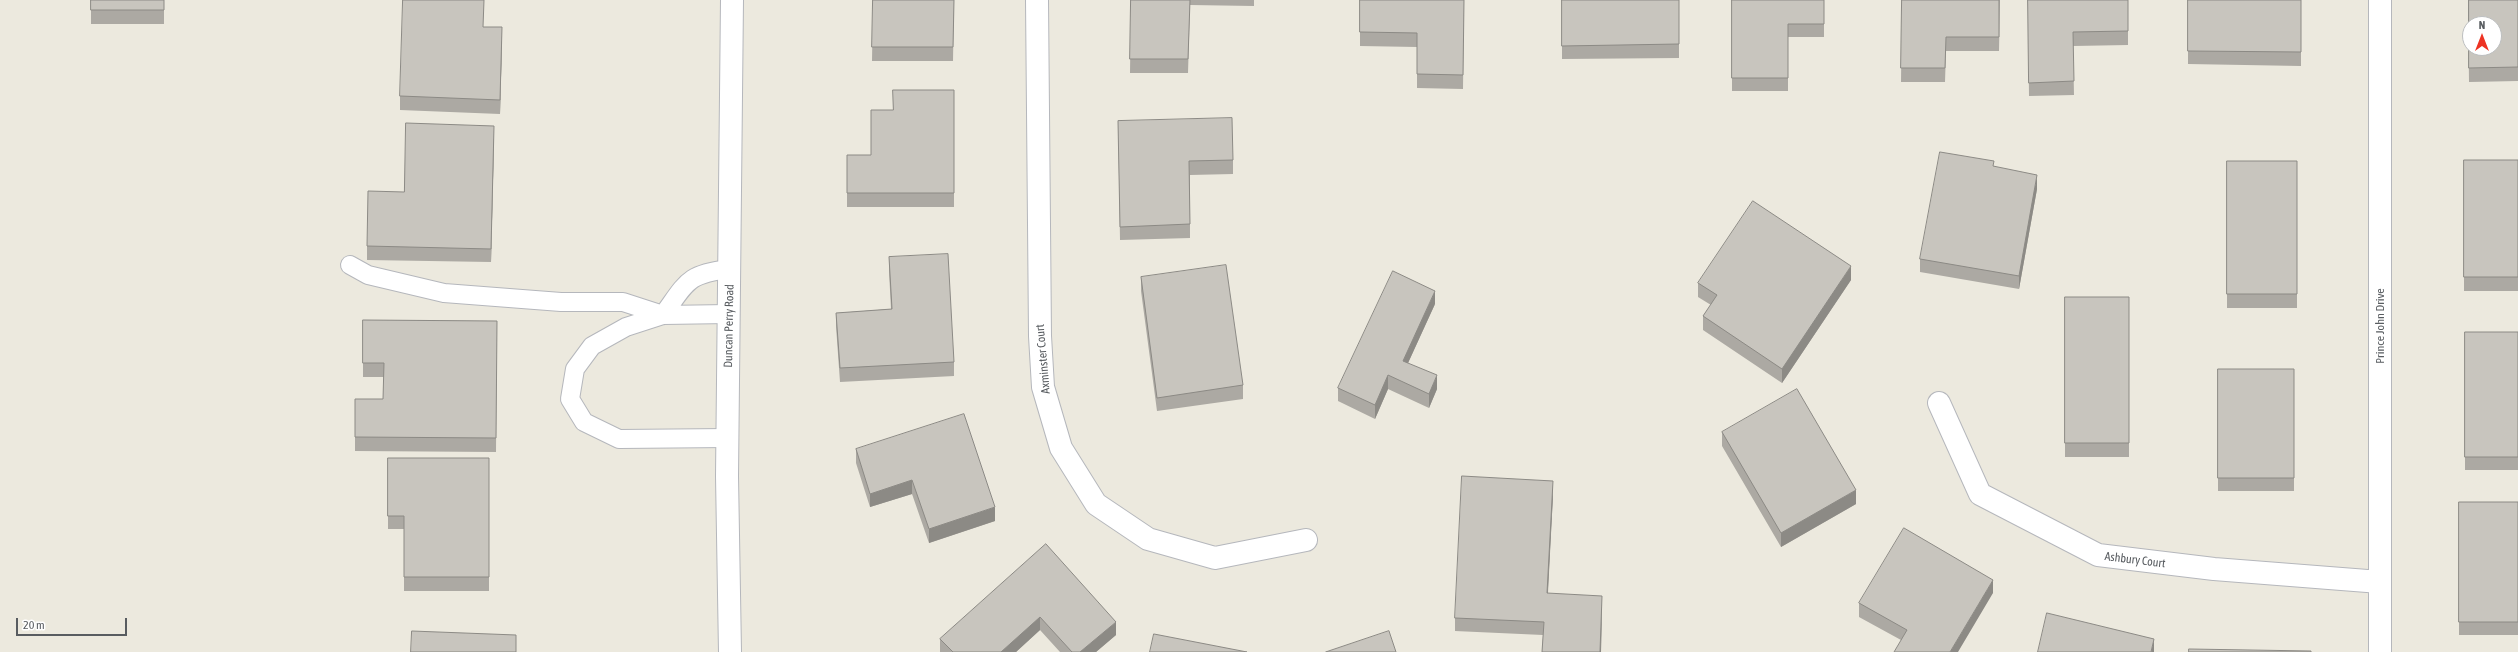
<!DOCTYPE html>
<html>
<head>
<meta charset="utf-8">
<style>
  body { margin:0 }
  #map { position:relative; width:2518px; height:652px; overflow:hidden; background:#ece9de; font-family:"Asap Condensed",sans-serif }
  canvas { display:block }
  .north { position:absolute; left:2462px; top:16px; width:40px; height:40px; box-sizing:border-box; background:#fff; border:1px solid #bcbebf; border-radius:50%; rotate:0deg; font-size:11px; font-weight:700; line-height:16px; text-align:center; color:#585c60 }
  .north::after { content:''; display:block; margin:auto; width:14px; height:18px; background:#ed3323; clip-path:polygon(50% 0,100% 100%,50% 72%,0 100%) }
  .scale { position:absolute; left:16px; top:618px; width:111px; height:18px; box-sizing:border-box; border:2px solid #585c60; border-top:0; padding-left:5px; font-size:12px; line-height:14px; white-space:nowrap; color:#585c60; -webkit-text-stroke:3px #fff; paint-order:stroke }
</style>
</head>
<body>
<div id="map">
<canvas width="2518" height="652"></canvas>
<div class="north">N</div>
<div class="scale">20 m</div>
</div>
<script>
const ctx = document.querySelector('canvas').getContext('2d');
ctx.lineJoin = 'round';
function stroke(path, color, width, dash) { ctx.strokeStyle = color; ctx.lineWidth = width; ctx.lineCap = dash ? 'butt' : 'round'; ctx.setLineDash(dash || []); ctx.stroke(path); }
function paint(path, color) { ctx.fillStyle = color; ctx.fill(path, 'evenodd'); }
function label(font, color, halo, rows, align = 'center') {
  ctx.font = font + ' "Asap Condensed",sans-serif'; ctx.lineWidth = 3; ctx.setLineDash([]); ctx.textBaseline = 'middle'; ctx.strokeStyle = halo; ctx.fillStyle = color; for (const [text, x, y, turn = 0] of rows) {
    ctx.save(); ctx.translate(x, y); ctx.rotate((+turn || 0) * Math.PI / 180); ctx.textAlign = isNaN(turn) ? turn : align; if (halo) ctx.strokeText(text, 0, 0); ctx.fillText(text, 0, 0); ctx.restore();
  }
}
const service = new Path2D(`
  M 350,265 L 368,275 L 444,293 L 561,302 L 623,302 L 663,315 C 687,282 687,274 729,269
  M 728,438 L 619,439 L 584,422 L 570,399 L 575,369 L 592,346 L 626,327 L 663,315 L 729,314`);
const minor = new Path2D(`
  M 1037,0 L 1040,336 L 1043,387 L 1061,448 L 1096,504 L 1148,539 L 1215,558 L 1306,540
  M 1939,403 L 1980,494 L 2098,555 L 2214,569 L 2380,582
  M 2380,652 L 2380,0`);
const tertiary = new Path2D(`
  M 730,652 L 727,476 L 732,0`);
stroke(service, '#b5b7bc', 20);
stroke(minor, '#b5b7bc', 24);
stroke(tertiary, '#b5b7bc', 24);
stroke(service, '#fff', 18);
stroke(minor, '#fff', 22);
stroke(tertiary, '#fff', 22);
paint(new Path2D(`
  M 91,0 L 164,0 L 164,24 L 91,24 Z
  M 873,0 L 954,0 L 953,61 L 872,61 Z
  M 1131,0 L 1254,0 L 1254,6 L 1190,5 L 1188,73 L 1130,73 Z
  M 1360,0 L 1464,0 L 1463,89 L 1417,88 L 1417,47 L 1360,46 Z
  M 1562,0 L 1679,0 L 1679,58 L 1562,59 Z
  M 1732,0 L 1824,0 L 1824,37 L 1788,37 L 1788,91 L 1732,91 Z
  M 1902,0 L 2000,0 L 1999,51 L 1946,51 L 1945,82 L 1901,82 Z
  M 2028,0 L 2128,0 L 2128,45 L 2073,46 L 2074,95 L 2029,96 Z
  M 2188,0 L 2301,0 L 2301,66 L 2188,64 Z
  M 2468,0 L 2518,0 L 2518,81 L 2469,82 Z
  M 483,27 L 502,41 L 500,114 L 400,110 L 400,96 Z
  M 954,90 L 954,207 L 847,207 L 847,155 L 871,155 L 893,110 Z
  M 1118,121 L 1233,160 L 1233,174 L 1190,175 L 1190,238 L 1120,240 Z
  M 494,139 L 491,262 L 367,260 L 367,246 L 404,192 Z
  M 2464,160 L 2518,160 L 2518,291 L 2464,291 Z
  M 2227,161 L 2297,161 L 2297,308 L 2227,308 Z
  M 1994,166 L 2037,189 L 2019,289 L 1920,272 L 1920,259 Z
  M 889,257 L 954,362 L 954,376 L 840,382 L 836,326 L 836,313 L 891,309 L 889,271 Z
  M 1141,277 L 1243,385 L 1243,399 L 1157,411 L 1141,291 Z
  M 1851,280 L 1782,383 L 1703,330 L 1703,316 L 1711,305 L 1698,297 L 1698,283 Z
  M 2065,297 L 2129,297 L 2129,457 L 2065,457 Z
  M 1435,304 L 1408,363 L 1437,389 L 1429,408 L 1388,389 L 1375,419 L 1338,401 L 1338,388 Z
  M 363,320 L 497,321 L 496,452 L 355,451 L 355,399 L 383,399 L 384,377 L 363,377 Z
  M 2465,332 L 2518,332 L 2518,470 L 2465,470 Z
  M 2218,369 L 2294,369 L 2294,491 L 2218,491 Z
  M 1722,432 L 1856,504 L 1781,547 L 1722,446 Z
  M 856,449 L 995,521 L 929,543 L 912,494 L 870,507 L 856,463 Z
  M 388,458 L 489,458 L 489,591 L 404,591 L 404,529 L 388,529 Z
  M 1553,495 L 1548,593 L 1602,609 L 1601,652 L 1542,652 L 1543,635 L 1455,631 L 1455,618 Z
  M 2459,502 L 2518,502 L 2518,635 L 2459,635 Z
  M 1046,544 L 1116,635 L 1096,652 L 1060,652 L 1040,630 L 1016,652 L 940,652 L 940,639 Z
  M 1993,593 L 1901,640 L 1859,617 L 1859,603 Z`), '#aca9a3');
paint(new Path2D(`
  M 502,27 L 502,41 L 500,114 L 500,100 Z
  M 494,126 L 494,139 L 491,262 L 491,249 Z
  M 2037,175 L 2037,189 L 2019,289 L 2019,276 Z
  M 1851,266 L 1851,280 L 1782,383 L 1782,369 Z
  M 1435,291 L 1435,304 L 1403,374 L 1403,361 Z
  M 1388,375 L 1388,389 L 1375,419 L 1375,405 Z
  M 1437,375 L 1437,389 L 1429,408 L 1429,394 Z
  M 912,480 L 912,494 L 870,507 L 870,494 Z
  M 1553,481 L 1553,495 L 1547,607 L 1547,593 Z
  M 1856,490 L 1856,504 L 1781,547 L 1781,533 Z
  M 995,507 L 995,521 L 929,543 L 929,529 Z
  M 1993,580 L 1993,593 L 1958,652 L 1950,652 Z
  M 1602,596 L 1601,652 L 1600,652 Z
  M 1040,617 L 1040,630 L 1016,652 L 1001,652 Z
  M 1116,622 L 1116,635 L 1096,652 L 1080,652 Z
  M 2154,639 L 2154,652 L 2151,652 Z`), '#8c8a85');
const building = new Path2D(`
  M 91,0 L 164,0 L 164,10 L 91,10 Z
  M 403,0 L 484,0 L 483,27 L 502,27 L 500,100 L 400,96 Z
  M 873,0 L 954,0 L 953,47 L 872,47 Z
  M 1131,0 L 1190,0 L 1188,59 L 1130,59 Z
  M 1360,0 L 1464,0 L 1463,75 L 1417,74 L 1417,33 L 1360,32 Z
  M 1562,0 L 1679,0 L 1679,44 L 1562,46 Z
  M 1732,0 L 1824,0 L 1824,24 L 1788,24 L 1788,78 L 1732,78 Z
  M 1902,0 L 1999,0 L 1999,37 L 1946,37 L 1945,68 L 1901,68 Z
  M 2028,0 L 2128,0 L 2128,31 L 2073,32 L 2074,81 L 2029,83 Z
  M 2188,0 L 2301,0 L 2301,52 L 2188,51 Z
  M 2469,0 L 2518,0 L 2518,67 L 2469,68 ZM 2470,24 L 2494,24 L 2494,48 L 2470,48 Z
  M 893,90 L 954,90 L 954,193 L 847,193 L 847,155 L 871,155 L 871,110 L 893,110 Z
  M 1232,118 L 1233,160 L 1189,161 L 1190,224 L 1120,227 L 1118,121 Z
  M 406,123 L 494,126 L 491,249 L 367,246 L 368,191 L 404,192 Z
  M 1940,152 L 1994,161 L 1993,166 L 2037,175 L 2019,276 L 1920,259 Z
  M 2464,160 L 2518,160 L 2518,277 L 2464,277 Z
  M 2227,161 L 2297,161 L 2297,294 L 2227,294 Z
  M 1753,201 L 1851,266 L 1782,369 L 1703,316 L 1717,295 L 1698,283 Z
  M 948,254 L 954,362 L 840,368 L 836,313 L 892,309 L 889,257 Z
  M 1226,265 L 1243,385 L 1157,398 L 1141,277 Z
  M 1393,271 L 1435,291 L 1403,361 L 1437,375 L 1429,394 L 1388,375 L 1375,405 L 1338,388 Z
  M 2065,297 L 2129,297 L 2129,443 L 2065,443 Z
  M 363,320 L 497,321 L 496,438 L 355,437 L 355,399 L 383,399 L 384,363 L 363,363 Z
  M 2465,332 L 2518,332 L 2518,457 L 2465,457 Z
  M 2218,369 L 2294,369 L 2294,478 L 2218,478 Z
  M 1797,389 L 1856,490 L 1781,533 L 1722,432 Z
  M 964,414 L 995,507 L 929,529 L 912,480 L 870,494 L 856,449 Z
  M 388,458 L 489,458 L 489,577 L 404,577 L 404,516 L 388,516 Z
  M 1462,476 L 1553,481 L 1547,593 L 1602,596 L 1600,652 L 1542,652 L 1544,622 L 1455,618 Z
  M 2459,502 L 2518,502 L 2518,622 L 2459,622 Z
  M 1904,528 L 1993,580 L 1950,652 L 1894,652 L 1907,630 L 1859,603 Z
  M 1046,544 L 1116,622 L 1080,652 L 1072,652 L 1040,617 L 1001,652 L 953,652 L 940,639 Z
  M 2047,613 L 2154,639 L 2151,652 L 2038,652 Z
  M 412,631 L 516,635 L 516,652 L 411,652 Z
  M 1389,631 L 1396,652 L 1326,652 Z
  M 1154,634 L 1247,652 L 1150,652 Z
  M 2189,649 L 2311,651 L 2311,652 L 2189,652 Z`);
paint(building, '#c8c5be');
stroke(building, '#8c8a85', 1);
label('12px', '#585c60', '#fff', [
  ["Duncan Perry Road",729,326,-89],
  ["Prince John Drive",2380,326,-90],
  ["Axminster Court",1043,359,-95],
  ["Ashbury Court",2135,560,7]
]);
</script>
</body>
</html>
